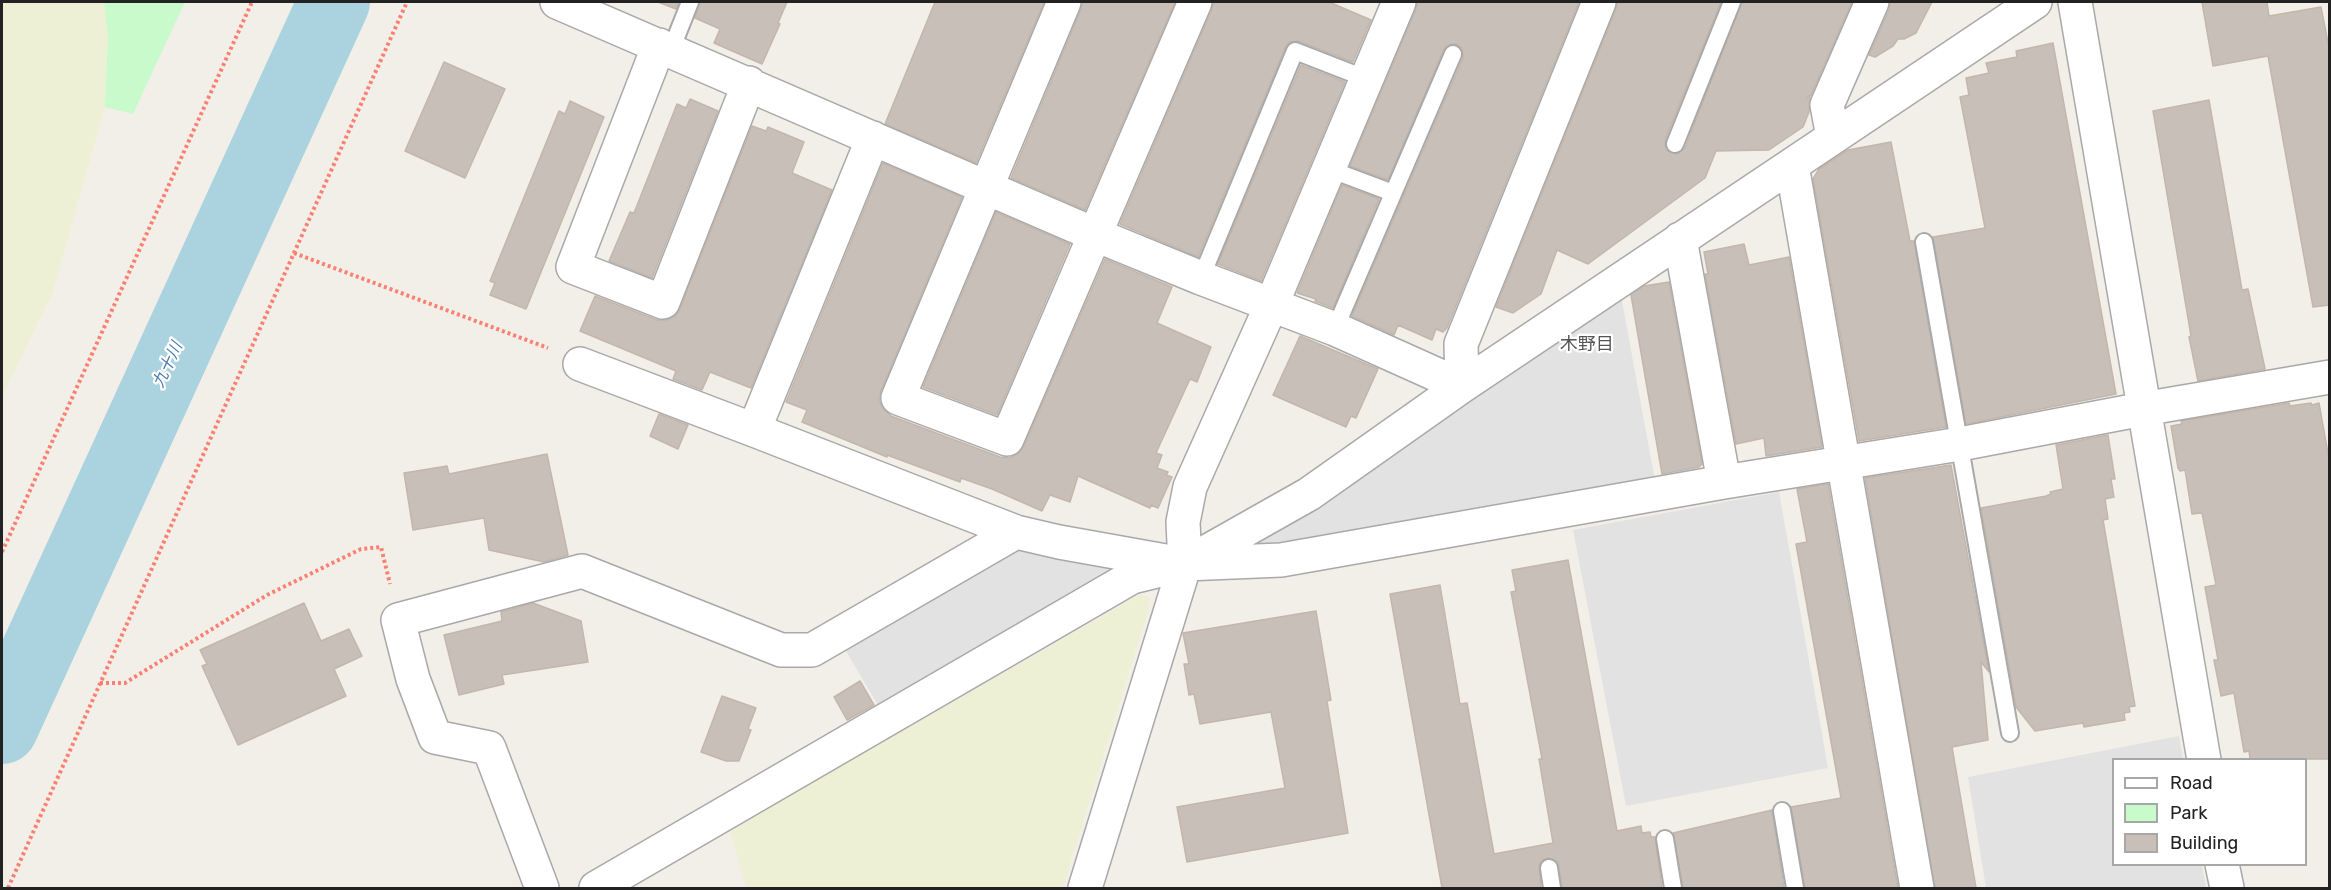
<!DOCTYPE html>
<html>
<head>
<meta charset="utf-8">
<style>
  body { margin:0 }
  #map { position:relative; width:2331px; height:890px; overflow:hidden; background:#f2efe9; font-family:Rubik,sans-serif }
  canvas { display:block }
  .frame { position:absolute; inset:0; border:3px solid #222; pointer-events:none }
  .legend { position:absolute; left:2112px; top:758px; width:195px; height:108px; box-sizing:border-box; background:#fff; border:2px solid #a7a7a7; margin:0; padding:8px 10px; list-style:none; font-size:18px; color:#222 }
  .legend li { display:flex; align-items:center; gap:12px; height:30px }
  .legend b { width:30px; border:2px solid #a7a7a7 }
</style>
</head>
<body>
<div id="map">
<canvas width="2331" height="890"></canvas>
<div class="frame"></div>
<ul class="legend">
<li><b style="height:8px;background:#fff"></b>Road</li>
<li><b style="height:16px;background:#c8facc"></b>Park</li>
<li><b style="height:16px;background:#c7bfb8"></b>Building</li>
</ul>
</div>
<script>
const ctx = document.querySelector('canvas').getContext('2d');
ctx.lineJoin = 'round';
function paint(path, color) { ctx.fillStyle = color; ctx.fill(path, 'evenodd'); }
function stroke(path, color, width, dash) { ctx.strokeStyle = color; ctx.lineWidth = width; ctx.lineCap = dash ? 'butt' : 'round'; ctx.setLineDash(dash || []); ctx.stroke(path); }
function label(font, color, halo, rows, align = 'center') {
  ctx.font = font + ' Rubik,"Noto Sans JP",sans-serif'; ctx.lineWidth = 4.5; ctx.setLineDash([]); ctx.textBaseline = 'middle'; ctx.strokeStyle = halo; ctx.fillStyle = color; for (const [text, x, y, turn = 0] of rows) {
    ctx.save(); ctx.translate(x, y); ctx.rotate((+turn || 0) * Math.PI / 180); ctx.textAlign = isNaN(turn) ? turn : align; if (halo) ctx.strokeText(text, 0, 0); ctx.fillText(text, 0, 0); ctx.restore();
  }
}
paint(new Path2D(`
  M 2,2 L 104,2 L 108,36 L 105,107 L 53,292 L 2,397 Z
  M 1141,594 L 1149,597 L 1150,605 L 1063,888 L 746,888 L 729,829 Z`), '#eef0d5');
paint(new Path2D(`
  M 104,2 L 185,2 L 133,114 L 105,107 L 108,36 Z`), '#c8facc');
paint(new Path2D(`
  M 1617,300 L 1622,301 L 1655,481 L 1262,551 L 1257,542 L 1318,505 Z
  M 1779,492 L 1828,768 L 1626,806 L 1573,530 Z
  M 1021,548 L 1116,570 L 882,712 L 846,651 Z
  M 2179,736 L 2183,759 L 2114,760 L 2114,864 L 2202,865 L 2206,888 L 1986,888 L 1968,777 Z`), '#e2e2e2');
stroke(new Path2D(`
  M 2,728 L 334,2`), '#aad3df', 72);
const building = new Path2D(`
  M 658,2 L 679,2 L 676,9 Z
  M 700,2 L 787,2 L 778,23 L 780,24 L 762,64 L 714,43 L 720,29 L 695,18 Z
  M 935,2 L 1044,2 L 976,163 L 885,124 Z
  M 1082,2 L 1175,2 L 1085,210 L 1011,178 L 1081,9 Z
  M 1213,2 L 1329,2 L 1371,20 L 1353,62 L 1298,41 L 1289,42 L 1286,46 L 1198,257 L 1120,224 L 1212,9 Z
  M 1417,2 L 1579,2 L 1447,328 L 1443,332 L 1436,329 L 1432,340 L 1398,325 L 1394,335 L 1352,316 L 1463,58 L 1462,48 L 1457,44 L 1447,45 L 1444,49 L 1388,180 L 1350,166 L 1416,9 Z
  M 1617,2 L 1721,2 L 1665,140 L 1666,150 L 1676,154 L 1685,148 L 1742,2 L 1852,2 L 1811,95 L 1806,98 L 1810,97 L 1809,112 L 1803,127 L 1769,150 L 1716,151 L 1705,178 L 1588,264 L 1557,250 L 1541,294 L 1513,313 L 1496,307 L 1616,9 Z
  M 1890,2 L 1932,2 L 1916,33 L 1904,39 L 1898,39 L 1893,46 L 1875,57 L 1869,55 L 1889,10 Z
  M 2202,2 L 2267,2 L 2269,16 L 2321,7 L 2330,53 L 2330,305 L 2313,307 L 2268,56 L 2213,66 Z
  M 2053,43 L 2116,394 L 1966,424 L 1933,237 L 1985,228 L 1960,97 L 1969,95 L 1966,78 L 1989,73 L 1986,63 L 2017,57 L 2016,51 Z
  M 444,62 L 505,89 L 465,178 L 405,151 Z
  M 1301,65 L 1345,82 L 1261,281 L 1218,264 Z
  M 690,99 L 718,111 L 652,278 L 609,261 L 630,212 L 634,213 L 677,104 L 686,108 Z
  M 2209,100 L 2242,290 L 2248,289 L 2265,369 L 2198,381 L 2189,337 L 2191,336 L 2153,111 Z
  M 570,101 L 604,117 L 526,309 L 490,295 L 495,283 L 490,281 L 559,111 L 565,114 Z
  M 752,126 L 766,131 L 768,127 L 804,142 L 792,173 L 832,190 L 751,388 L 710,372 L 702,390 L 673,379 L 676,371 L 580,331 L 595,296 L 657,320 L 666,320 L 675,316 L 680,309 Z
  M 1891,142 L 1910,241 L 1914,241 L 1946,427 L 1859,441 L 1813,179 L 1819,169 L 1848,150 Z
  M 883,163 L 962,197 L 881,391 L 879,400 L 883,409 L 891,416 L 1000,457 L 1009,458 L 1018,454 L 1024,446 L 1105,259 L 1172,287 L 1157,323 L 1211,347 L 1197,382 L 1190,379 L 1156,453 L 1162,455 L 1157,468 L 1168,472 L 1166,475 L 1172,477 L 1158,508 L 1151,505 L 1150,508 L 1078,476 L 1070,502 L 1050,495 L 1042,511 L 992,489 L 961,478 L 960,482 L 887,455 L 887,457 L 802,422 L 807,410 L 786,402 Z
  M 1342,185 L 1379,199 L 1333,308 L 1315,301 L 1316,299 L 1297,293 Z
  M 996,212 L 1070,244 L 997,415 L 923,387 Z
  M 1744,244 L 1749,265 L 1789,257 L 1822,447 L 1766,456 L 1764,438 L 1736,444 L 1705,274 L 1708,274 L 1704,252 Z
  M 1669,282 L 1702,464 L 1699,467 L 1662,474 L 1631,295 L 1644,286 Z
  M 1300,336 L 1378,369 L 1356,418 L 1351,416 L 1346,427 L 1273,395 Z
  M 2289,403 L 2290,406 L 2311,403 L 2312,405 L 2319,403 L 2330,465 L 2330,759 L 2250,759 L 2249,751 L 2244,752 L 2234,693 L 2221,696 L 2214,660 L 2218,660 L 2205,587 L 2216,585 L 2202,513 L 2192,514 L 2185,470 L 2180,471 L 2178,468 L 2171,426 L 2182,424 L 2181,421 Z
  M 659,414 L 688,425 L 678,449 L 650,436 Z
  M 2108,435 L 2115,479 L 2111,479 L 2114,497 L 2105,499 L 2108,519 L 2103,520 L 2135,706 L 2129,707 L 2130,712 L 2124,713 L 2125,720 L 2084,727 L 2083,723 L 2035,731 L 2016,707 L 1981,508 L 2046,496 L 2051,494 L 2050,492 L 2063,489 L 2056,445 Z
  M 547,454 L 568,555 L 544,562 L 489,550 L 484,518 L 413,530 L 404,473 L 447,466 L 449,474 Z
  M 1951,465 L 1989,672 L 1981,662 L 1988,740 L 1952,747 L 1976,888 L 1935,888 L 1865,478 Z
  M 1828,484 L 1898,888 L 1805,888 L 1791,807 L 1841,798 L 1796,544 L 1807,542 L 1797,489 Z
  M 1568,560 L 1617,831 L 1641,826 L 1642,833 L 1650,832 L 1651,837 L 1655,837 L 1662,888 L 1562,888 L 1558,862 L 1548,858 L 1542,860 L 1539,865 L 1541,888 L 1442,888 L 1390,594 L 1440,585 L 1460,704 L 1467,703 L 1494,854 L 1553,843 L 1539,759 L 1542,759 L 1511,592 L 1516,591 L 1512,570 Z
  M 304,603 L 321,641 L 349,629 L 362,656 L 334,669 L 346,696 L 238,745 L 202,666 L 207,664 L 200,650 Z
  M 533,603 L 581,621 L 588,662 L 502,675 L 504,684 L 459,695 L 444,635 L 502,621 L 501,612 Z
  M 1316,611 L 1331,700 L 1327,701 L 1348,833 L 1187,862 L 1177,807 L 1285,788 L 1271,712 L 1200,724 L 1194,694 L 1189,695 L 1184,664 L 1189,664 L 1183,633 Z
  M 860,681 L 874,705 L 847,720 L 834,697 Z
  M 722,696 L 756,708 L 748,729 L 751,730 L 739,761 L 726,761 L 701,752 Z
  M 1772,810 L 1784,888 L 1683,888 L 1673,833 Z`);
paint(building, '#c7bfb8');
stroke(building, '#c4b6ab', 1.5);
const service = new Path2D(`
  M 671,50 L 690,2
  M 1675,144 L 1732,2
  M 1329,169 L 1393,193
  M 1924,242 L 2010,733
  M 1201,278 L 1295,51 L 1367,79
  M 1335,329 L 1453,54
  M 1782,811 L 1795,888
  M 1665,839 L 1673,888
  M 1549,868 L 1552,888`);
const minor = new Path2D(`
  M 557,2 L 1096,235 L 1201,278 L 1335,329 L 1462,386 L 1461,344 L 1599,2
  M 1064,2 L 898,398 L 1007,439 L 1195,2
  M 2075,2 L 2204,760
  M 659,45 L 573,267 L 663,302 L 749,83
  M 1833,137 L 1827,105 L 1872,2
  M 1792,165 L 1917,888
  M 1680,239 L 1724,482
  M 580,364 L 754,430 L 1016,532 L 1059,542 L 1171,562
  M 754,430 L 873,138
  M 1185,564 L 1183,522 L 1190,487 L 1271,306 L 1399,2
  M 2222,864 L 2227,888
  M 542,888 L 489,748 L 435,737 L 413,679 L 398,620 L 582,571 L 781,650 L 812,650 L 1016,532
  M 596,888 L 1132,577 L 1185,564 L 1281,560 L 1724,482 L 1960,444 L 2143,409 L 2330,377
  M 1085,888 L 1185,564 L 1309,494 L 1462,386 L 2035,2`);
stroke(service, '#a9a9a9', 20);
stroke(minor, '#a9a9a9', 36);
stroke(new Path2D(`
  M 294,253 L 548,348
  M 2,552 L 252,2
  M 100,683 L 125,683 L 267,595 L 361,549 L 381,547 L 390,584
  M 8,888 L 407,2`), '#fa8072', 4, [3, 3]);
stroke(service, '#fff', 16);
stroke(minor, '#fff', 33);
label('italic 16px', '#4a7aab', '#fff', [
  ["九十川",168,365,-65]
]);
label('18px', '#555', '#fff', [
  ["木野目",1587,345]
]);
</script>
</body>
</html>
